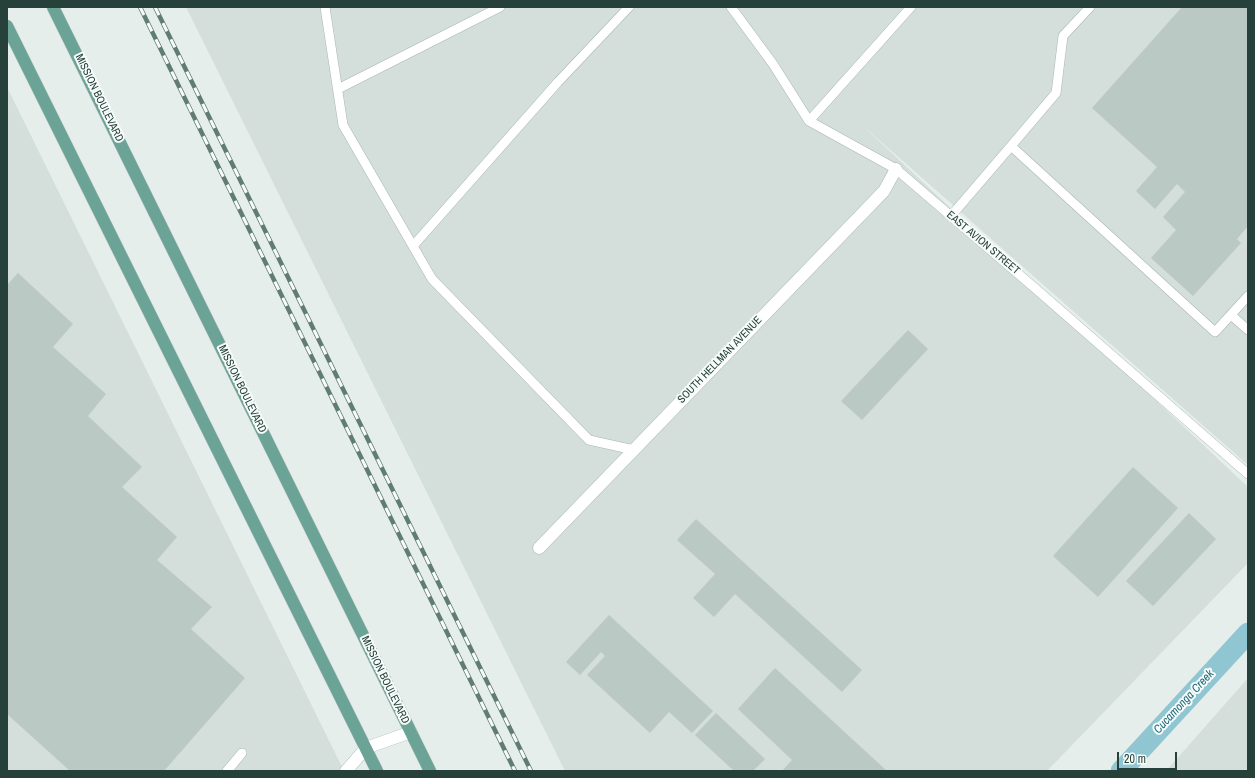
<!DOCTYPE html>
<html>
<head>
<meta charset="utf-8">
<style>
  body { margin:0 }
  #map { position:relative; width:1255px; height:778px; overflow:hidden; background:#e6eeeb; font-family:"Archivo Narrow",sans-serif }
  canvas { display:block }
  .frame { position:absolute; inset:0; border:8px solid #25413a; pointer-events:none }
  .scale { position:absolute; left:1117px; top:752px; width:60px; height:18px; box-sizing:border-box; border:2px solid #25413a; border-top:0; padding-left:5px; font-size:12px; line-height:14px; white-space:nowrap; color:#25413a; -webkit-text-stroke:3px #f7fbf9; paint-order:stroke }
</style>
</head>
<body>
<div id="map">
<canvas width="1255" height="778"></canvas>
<div class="frame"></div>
<div class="scale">20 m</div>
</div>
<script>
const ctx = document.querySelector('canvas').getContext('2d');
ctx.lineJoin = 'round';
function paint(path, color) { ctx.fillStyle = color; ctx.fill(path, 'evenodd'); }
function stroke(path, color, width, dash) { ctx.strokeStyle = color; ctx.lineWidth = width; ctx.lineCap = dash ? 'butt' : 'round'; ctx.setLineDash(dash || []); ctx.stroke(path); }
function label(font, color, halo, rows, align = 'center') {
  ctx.font = font + ' "Archivo Narrow",sans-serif'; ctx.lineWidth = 4; ctx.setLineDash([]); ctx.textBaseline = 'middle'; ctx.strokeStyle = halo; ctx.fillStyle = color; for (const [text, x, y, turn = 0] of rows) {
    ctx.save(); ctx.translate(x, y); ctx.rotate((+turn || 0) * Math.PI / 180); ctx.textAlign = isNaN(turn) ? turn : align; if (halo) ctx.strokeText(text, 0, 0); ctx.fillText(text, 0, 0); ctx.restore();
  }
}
paint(new Path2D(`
  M 186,7 L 1248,7 L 1248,465 L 862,125 L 1248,487 L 1248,563 L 1047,771 L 565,771 Z
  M 7,87 L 344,771 L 7,771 Z
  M 1248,678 L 1248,771 L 1166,771 Z`), '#d4deda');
stroke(new Path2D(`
  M 1121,771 L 1248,633`), '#90c5d2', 21);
paint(new Path2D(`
  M 1182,7 L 1248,7 L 1248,226 L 1237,239 L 1241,243 L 1193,296 L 1151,258 L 1176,230 L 1163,217 L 1185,192 L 1177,184 L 1155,209 L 1136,191 L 1157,167 L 1092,108 Z
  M 18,273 L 73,324 L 53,347 L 106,394 L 88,416 L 142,467 L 122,487 L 177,537 L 157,560 L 212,607 L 191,629 L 245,678 L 164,771 L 70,771 L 7,714 L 7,285 Z
  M 908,330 L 928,349 L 862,420 L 841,401 Z
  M 1133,467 L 1178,508 L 1098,597 L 1053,556 Z
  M 1189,513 L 1216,539 L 1153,606 L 1126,581 Z
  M 696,519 L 862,670 L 842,692 L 735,594 L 714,617 L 693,598 L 715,574 L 677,540 Z
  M 609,615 L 713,711 L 692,733 L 669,712 L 650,733 L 587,675 L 605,656 L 601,652 L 580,675 L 566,662 Z
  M 775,668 L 887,771 L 782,771 L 792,760 L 738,709 Z
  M 716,713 L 765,759 L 753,771 L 734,771 L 695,735 Z`), '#bbc9c4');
const service = new Path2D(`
  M 325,7 L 343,125 L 432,279 L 589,440 L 634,450
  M 731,7 L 773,64 L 809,121 L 896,169 L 1036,289 L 1248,474
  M 338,89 L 500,7
  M 809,121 L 911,7
  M 1011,146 L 1056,93 L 1063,36 L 1090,7
  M 951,216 L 1011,146 L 1215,332 L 1248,296
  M 413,246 L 558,82 L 629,7
  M 1231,315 L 1248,330
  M 227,771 L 242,753`);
const minor = new Path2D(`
  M 539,548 L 884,191 L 896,169
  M 346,771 L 366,748 L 411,732`);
const primary = new Path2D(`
  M 53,7 L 430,771
  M 7,26 L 377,771`);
stroke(service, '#a8b7b2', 10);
stroke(minor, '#a8b7b2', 13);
stroke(primary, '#c2cac8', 13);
stroke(service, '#fff', 9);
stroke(minor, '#fff', 12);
stroke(primary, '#6ca397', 12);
const rail = new Path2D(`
  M 140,7 L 515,771
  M 155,7 L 531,771`);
stroke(rail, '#607c75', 4.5);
stroke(rail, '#f7fbf9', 3, [9]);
label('11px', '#25413a', '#f7fbf9', [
  ["MISSION BOULEVARD",99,98,64],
  ["EAST AVION STREET",983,243,40],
  ["SOUTH HELLMAN AVENUE",720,360,-46],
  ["MISSION BOULEVARD",242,389,64],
  ["MISSION BOULEVARD",385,680,64]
]);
label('italic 12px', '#1f697c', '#f7fbf9', [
  ["Cucamonga Creek",1184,702,-47]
]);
</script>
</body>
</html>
